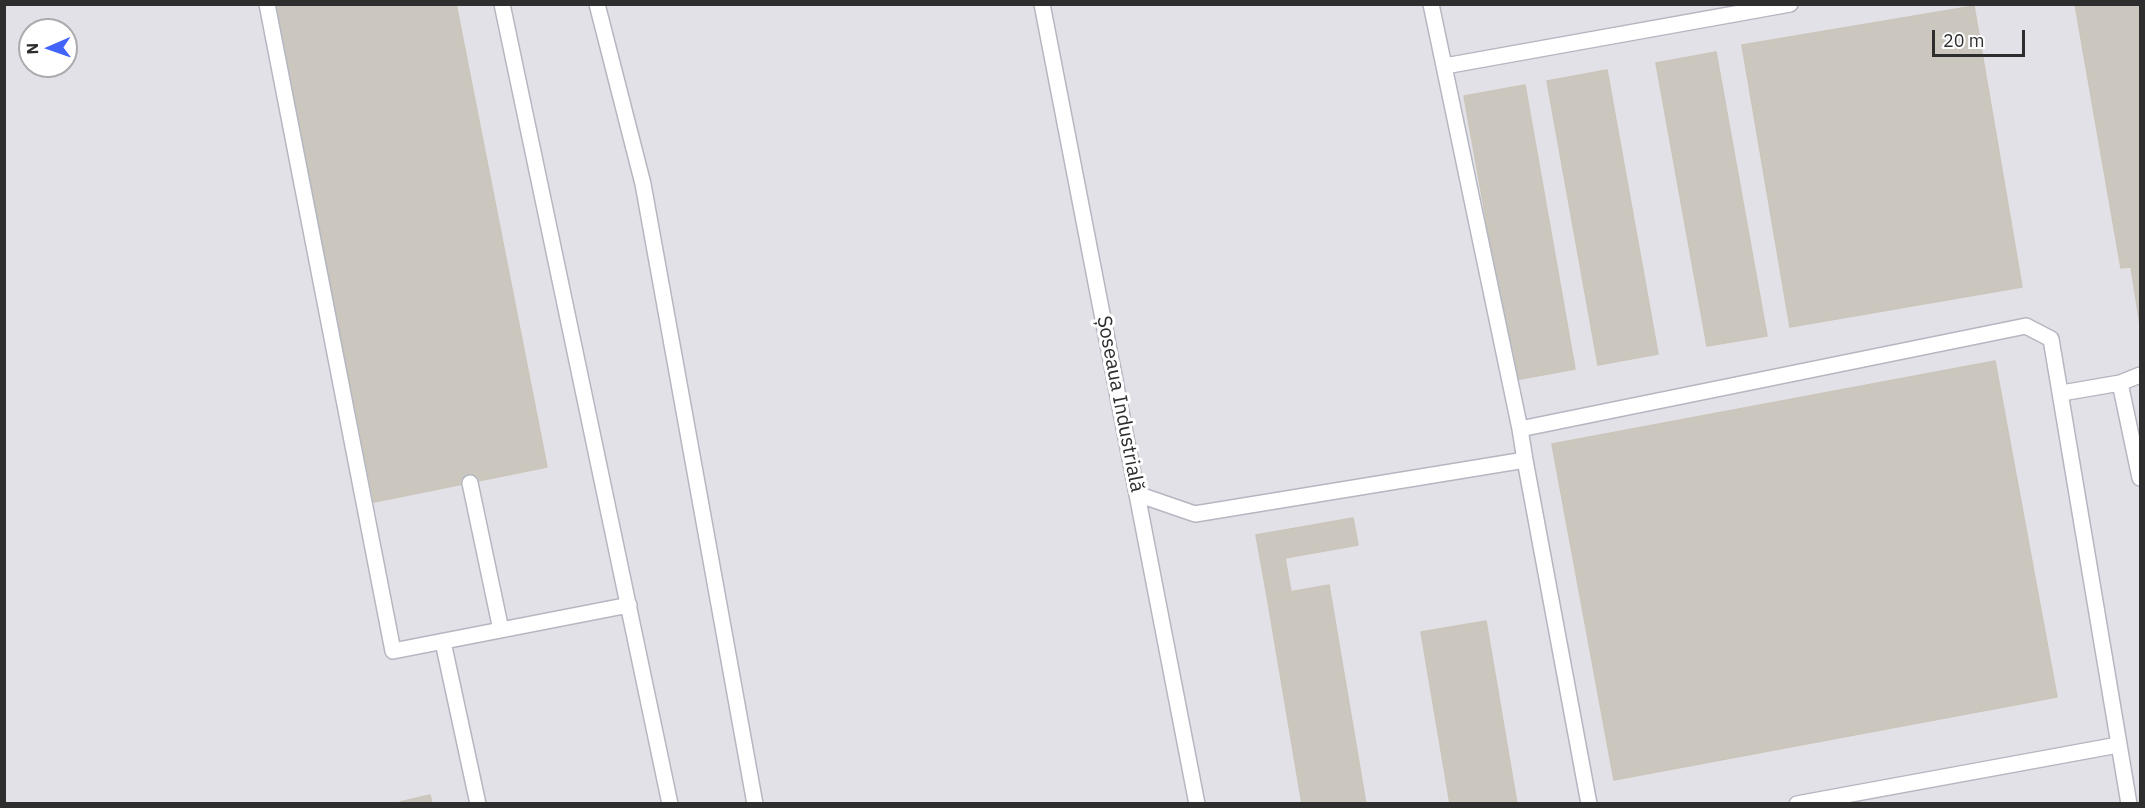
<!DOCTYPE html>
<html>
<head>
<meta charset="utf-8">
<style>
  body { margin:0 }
  #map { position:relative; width:2145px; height:808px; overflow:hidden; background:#efe9e1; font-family:"IBM Plex Sans",sans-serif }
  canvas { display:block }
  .frame { position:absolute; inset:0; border:6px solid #2e2e2e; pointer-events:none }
  .north { position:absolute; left:18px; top:18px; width:60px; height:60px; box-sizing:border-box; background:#fff; border:2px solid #ababab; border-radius:50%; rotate:268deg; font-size:16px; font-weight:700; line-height:24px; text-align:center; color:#2e2e2e }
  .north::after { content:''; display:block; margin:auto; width:21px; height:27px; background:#4264fb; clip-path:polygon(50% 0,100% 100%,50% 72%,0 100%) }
  .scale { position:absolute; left:1932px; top:30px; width:93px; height:27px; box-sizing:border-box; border:3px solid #2e2e2e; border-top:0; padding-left:8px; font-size:18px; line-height:21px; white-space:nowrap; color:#2e2e2e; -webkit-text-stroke:4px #fff; paint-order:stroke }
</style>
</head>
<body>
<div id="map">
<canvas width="2145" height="808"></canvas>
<div class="frame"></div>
<div class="north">N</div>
<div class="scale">20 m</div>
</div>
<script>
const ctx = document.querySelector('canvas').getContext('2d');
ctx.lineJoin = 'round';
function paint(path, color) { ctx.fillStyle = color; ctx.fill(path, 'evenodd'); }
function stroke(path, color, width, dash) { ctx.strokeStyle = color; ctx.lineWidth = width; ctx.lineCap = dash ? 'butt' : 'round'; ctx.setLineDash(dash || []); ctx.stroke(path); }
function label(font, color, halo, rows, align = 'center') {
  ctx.font = font + ' "IBM Plex Sans",sans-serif'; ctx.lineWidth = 6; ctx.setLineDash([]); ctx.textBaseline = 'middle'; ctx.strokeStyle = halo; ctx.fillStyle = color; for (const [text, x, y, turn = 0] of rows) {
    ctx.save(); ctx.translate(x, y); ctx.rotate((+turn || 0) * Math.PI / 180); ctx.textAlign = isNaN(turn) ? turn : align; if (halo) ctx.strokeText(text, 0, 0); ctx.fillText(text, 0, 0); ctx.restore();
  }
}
paint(new Path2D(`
  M 5,5 L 2140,5 L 2140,803 L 5,804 ZM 30,30 L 66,30 L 66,66 L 30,66 Z`), '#e3e1e8');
const building = new Path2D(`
  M 275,4 L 456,4 L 547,467 L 374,502 Z
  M 2075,4 L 2140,4 L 2140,325 L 2131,267 L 2121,268 Z
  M 1974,6 L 2022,287 L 1790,327 L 1742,45 Z
  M 1716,52 L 1767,336 L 1707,346 L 1656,63 Z
  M 1607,70 L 1658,354 L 1598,365 L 1547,81 Z
  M 1525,85 L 1575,369 L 1515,380 L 1464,96 Z
  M 1995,361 L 2057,697 L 1614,780 L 1552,444 Z
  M 1353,518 L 1358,545 L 1285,558 L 1291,592 L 1267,596 L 1256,535 Z
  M 1329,585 L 1366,804 L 1302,804 L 1267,596 Z
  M 1486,621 L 1517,804 L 1450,804 L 1421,632 Z
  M 430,795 L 432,804 L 400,804 L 400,802 Z`);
paint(building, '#cbc7bf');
stroke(building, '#cbc5ba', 1.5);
const lane = new Path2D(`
  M 267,4 L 393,651 L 629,605
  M 502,4 L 670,804
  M 597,4 L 643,184 L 755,804
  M 1042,4 L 1197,804
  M 1431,4 L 1520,429
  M 1445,66 L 1790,4
  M 2120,383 L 2140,478
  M 2062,393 L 2120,383 L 2140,375
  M 1525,460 L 1589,804
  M 470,483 L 501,630
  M 1137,494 L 1195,514 L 1525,460 L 1520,429 L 2026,326 L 2051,339 L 2129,804
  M 443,642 L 478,804
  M 1797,804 L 2118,745`);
stroke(lane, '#b4b7c1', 18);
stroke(lane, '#fff', 15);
label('20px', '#2e2e2e', '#fff', [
  ["Șoseaua Industrială",1120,404,79]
]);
</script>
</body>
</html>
